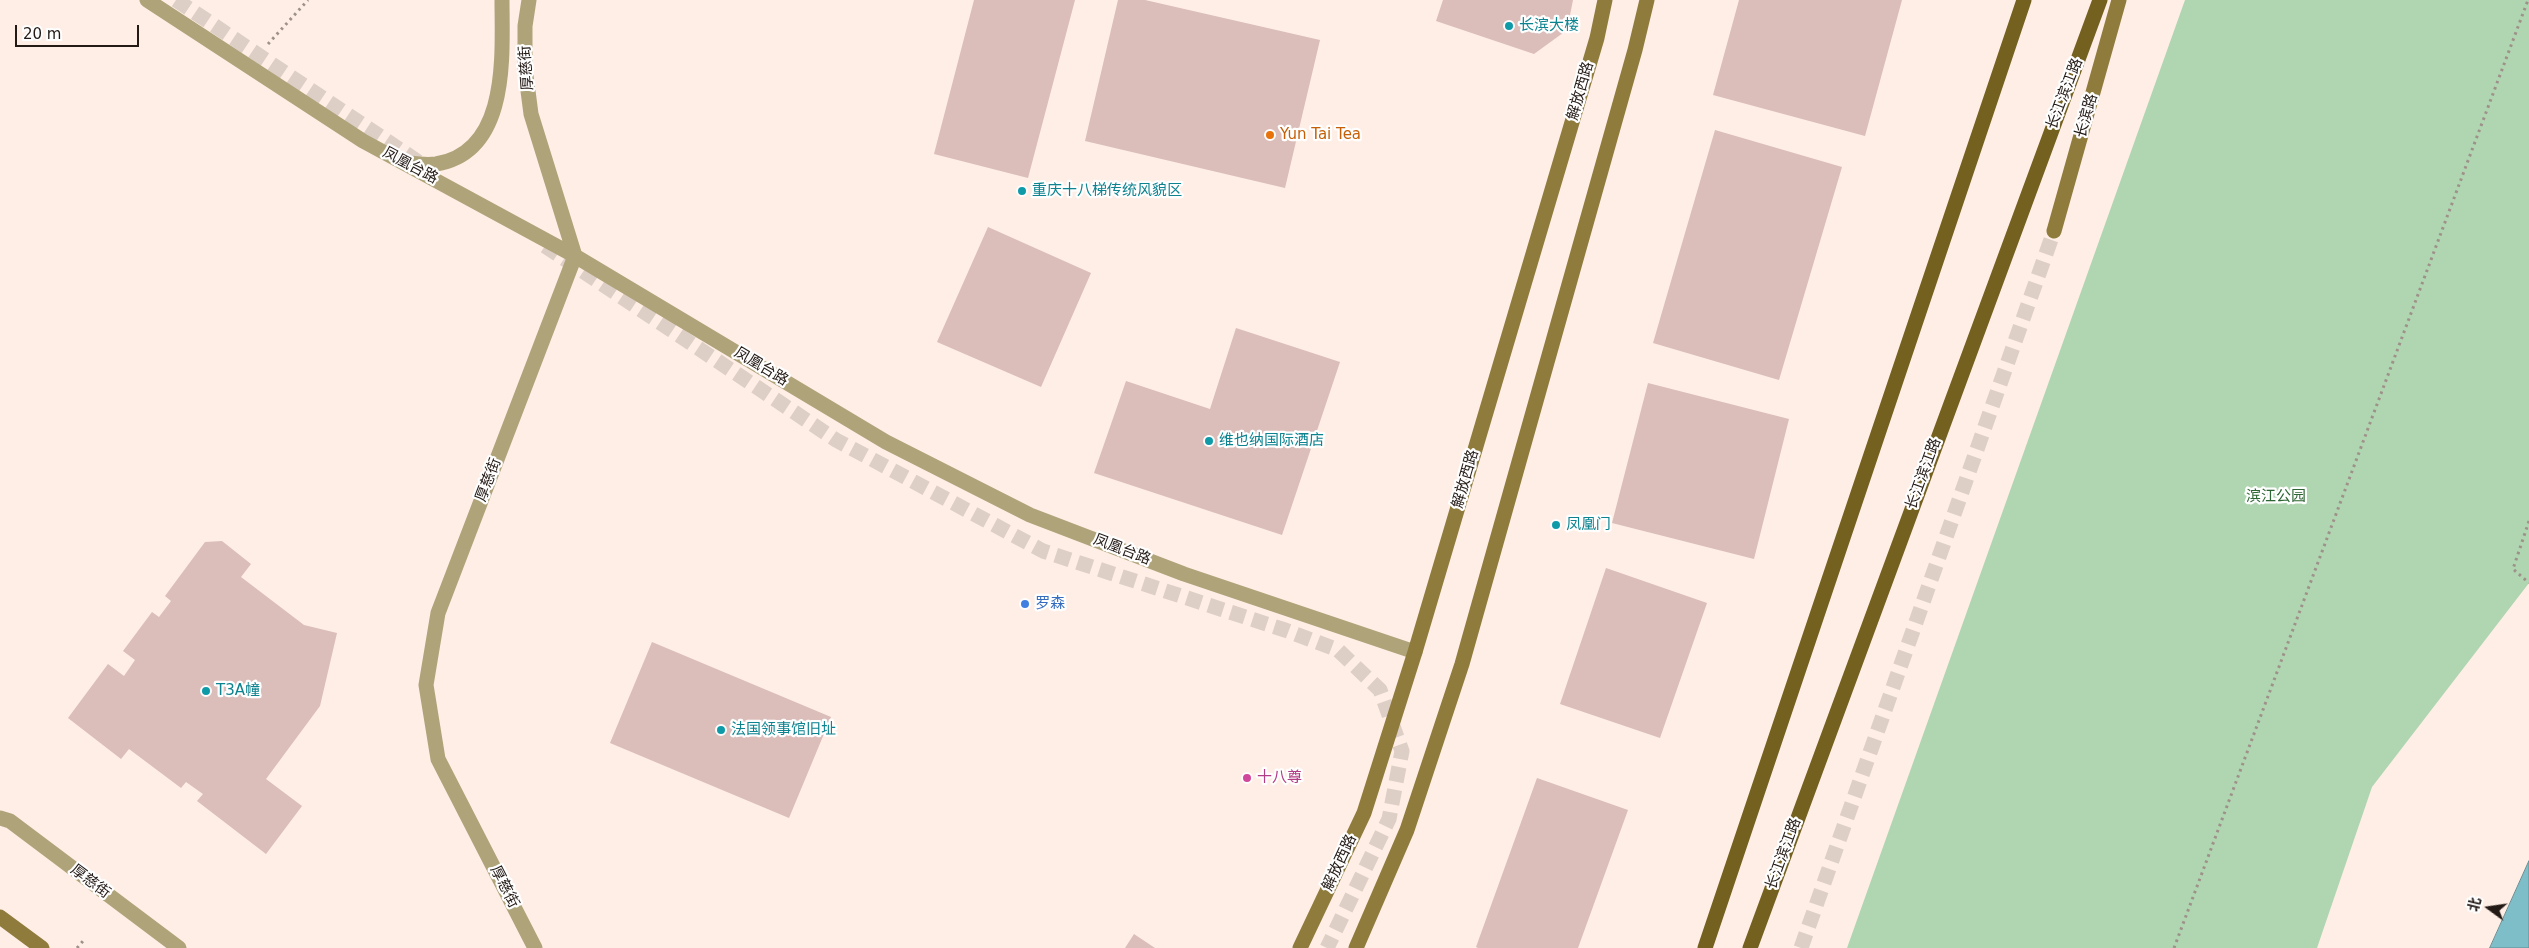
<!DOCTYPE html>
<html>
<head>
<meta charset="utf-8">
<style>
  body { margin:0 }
  #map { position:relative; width:2529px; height:948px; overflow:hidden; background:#feeee5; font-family:"DejaVu Sans","Noto Sans SC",sans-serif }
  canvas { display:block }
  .north { position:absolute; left:2464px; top:883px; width:50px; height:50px; -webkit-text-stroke:4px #fefefe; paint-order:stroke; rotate:284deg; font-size:14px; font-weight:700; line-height:20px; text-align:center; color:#231a16 }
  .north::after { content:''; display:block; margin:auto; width:18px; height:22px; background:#231a16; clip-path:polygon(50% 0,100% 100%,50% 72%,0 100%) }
  .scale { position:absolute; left:15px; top:25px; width:124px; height:22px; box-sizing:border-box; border:2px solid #231a16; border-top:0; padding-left:6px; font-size:15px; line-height:18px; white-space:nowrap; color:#231a16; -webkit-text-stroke:4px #fefefe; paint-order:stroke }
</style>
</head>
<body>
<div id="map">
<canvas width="2529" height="948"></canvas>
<div class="north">北</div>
<div class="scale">20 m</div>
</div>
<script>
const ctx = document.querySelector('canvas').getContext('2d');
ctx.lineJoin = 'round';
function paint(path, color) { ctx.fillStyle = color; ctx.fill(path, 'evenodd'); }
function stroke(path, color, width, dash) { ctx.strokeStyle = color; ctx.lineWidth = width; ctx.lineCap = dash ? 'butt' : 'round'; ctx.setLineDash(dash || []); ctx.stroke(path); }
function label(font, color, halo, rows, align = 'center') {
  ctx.font = font + ' "DejaVu Sans","Noto Sans SC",sans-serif'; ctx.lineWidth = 4.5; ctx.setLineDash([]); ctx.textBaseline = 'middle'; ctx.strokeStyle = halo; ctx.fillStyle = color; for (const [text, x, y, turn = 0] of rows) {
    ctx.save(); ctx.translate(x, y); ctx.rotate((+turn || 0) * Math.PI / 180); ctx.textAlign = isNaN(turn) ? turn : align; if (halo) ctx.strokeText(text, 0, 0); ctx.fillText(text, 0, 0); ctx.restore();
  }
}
paint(new Path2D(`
  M 2185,0 L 2529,0 L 2529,583 L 2372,787 L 2317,948 L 1847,948 Z`), '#b0d5b1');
const water = new Path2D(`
  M 2529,861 L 2529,948 L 2490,948 Z`);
paint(water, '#7ebec9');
stroke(water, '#638d93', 1);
paint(new Path2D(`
  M 974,0 L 1075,0 L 1028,178 L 934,154 Z
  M 1118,0 L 1145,0 L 1320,40 L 1285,188 L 1085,141 Z
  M 1443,0 L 1573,0 L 1567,30 L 1534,54 L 1436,21 Z
  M 1739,0 L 1902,0 L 1865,136 L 1713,95 Z
  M 1715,130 L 1842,167 L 1779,380 L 1653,343 Z
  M 988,227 L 1091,273 L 1041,387 L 937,342 Z
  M 1236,328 L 1340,362 L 1282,535 L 1094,473 L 1126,381 L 1210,409 Z
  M 1648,383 L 1789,419 L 1754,559 L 1612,523 Z
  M 222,541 L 251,564 L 241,577 L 304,625 L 337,633 L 320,706 L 266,779 L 302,806 L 266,854 L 197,801 L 203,794 L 186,782 L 181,788 L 129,749 L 121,759 L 68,718 L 108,664 L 124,676 L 135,660 L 123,651 L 152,612 L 159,617 L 171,601 L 165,596 L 205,542 Z
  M 1606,568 L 1707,603 L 1660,738 L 1560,704 Z
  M 652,642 L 831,717 L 789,818 L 610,743 Z
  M 1537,778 L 1628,810 L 1578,948 L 1478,948 L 1476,947 Z
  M 1134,934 L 1155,948 L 1125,948 Z`), '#dbbdba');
stroke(new Path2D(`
  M 176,0 L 426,167
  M 545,246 L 836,440 L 1043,551 L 1285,630 L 1338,650 L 1380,690 L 1402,751 L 1389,819 L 1327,948
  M 1801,948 L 2054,231`), '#ddcec6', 15, [15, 8]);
stroke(new Path2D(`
  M 268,44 L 308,0
  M 2529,521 L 2513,569 L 2529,583
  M 77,948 L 83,941
  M 2174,948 L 2528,0`), '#9e918a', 3, [2.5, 4]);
stroke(new Path2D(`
  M 147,0 L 363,141 L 575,256 L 886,442 L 1030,515 L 1184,574 L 1415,652
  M 529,0 L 525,26 L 525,68 L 531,114 L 575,256 L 438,613 L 426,685 L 438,759 L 535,948
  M 409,163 C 417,164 427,165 436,164 C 510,152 502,54 502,0
  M 0,818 L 10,821 L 179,948`), '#afa37a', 15);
stroke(new Path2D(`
  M 2054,231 L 2119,0
  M 0,917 L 42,948
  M 1300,948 L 1364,813 L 1415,652 L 1597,38 L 1605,0
  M 1356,948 L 1407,830 L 1462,664 L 1635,50 L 1647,0`), '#8f7c3d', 15);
stroke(new Path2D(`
  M 1705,948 L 2024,0
  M 1750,948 L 2100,0`), '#746120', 15);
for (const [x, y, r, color] of [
  [1509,26,5,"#0f9aa8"],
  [1270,135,5,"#e8710a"],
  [1022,191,5,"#0f9aa8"],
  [1209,441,5,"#0f9aa8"],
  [1556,525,5,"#0f9aa8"],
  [1025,604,5,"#3f7fe0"],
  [206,691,5,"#0f9aa8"],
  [721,730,5,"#0f9aa8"],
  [1247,778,5,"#d1479c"]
]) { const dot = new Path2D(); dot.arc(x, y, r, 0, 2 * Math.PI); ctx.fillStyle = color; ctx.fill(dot); stroke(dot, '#fefefe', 2); }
label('15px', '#0d838f', '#fefefe', [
  ["长滨大楼",1519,26],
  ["重庆十八梯传统风貌区",1032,191],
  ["维也纳国际酒店",1219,441],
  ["凤凰门",1566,525],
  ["T3A幢",216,691],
  ["法国领事馆旧址",731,730]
], 'left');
label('15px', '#231a16', '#fefefe', [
  ["厚慈街",527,68,-94],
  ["解放西路",1581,91,-74],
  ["长江滨江路",2065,94,-69],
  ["长滨路",2087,116,-74],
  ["凤凰台路",410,166,28],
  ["凤凰台路",761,367,31],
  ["长江滨江路",1924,474,-70],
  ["解放西路",1466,479,-74],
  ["厚慈街",489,480,-69],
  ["凤凰台路",1122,550,21],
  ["长江滨江路",1784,854,-70],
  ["解放西路",1340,863,-65],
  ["厚慈街",90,882,37],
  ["厚慈街",504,887,63]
]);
label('15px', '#c56008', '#fefefe', [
  ["Yun Tai Tea",1280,135]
], 'left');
label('15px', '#2d6433', '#fefefe', [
  ["滨江公园",2276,497]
]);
label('15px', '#366cbe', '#fefefe', [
  ["罗森",1035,604]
], 'left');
label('15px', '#b23c85', '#fefefe', [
  ["十八尊",1257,778]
], 'left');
</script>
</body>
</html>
